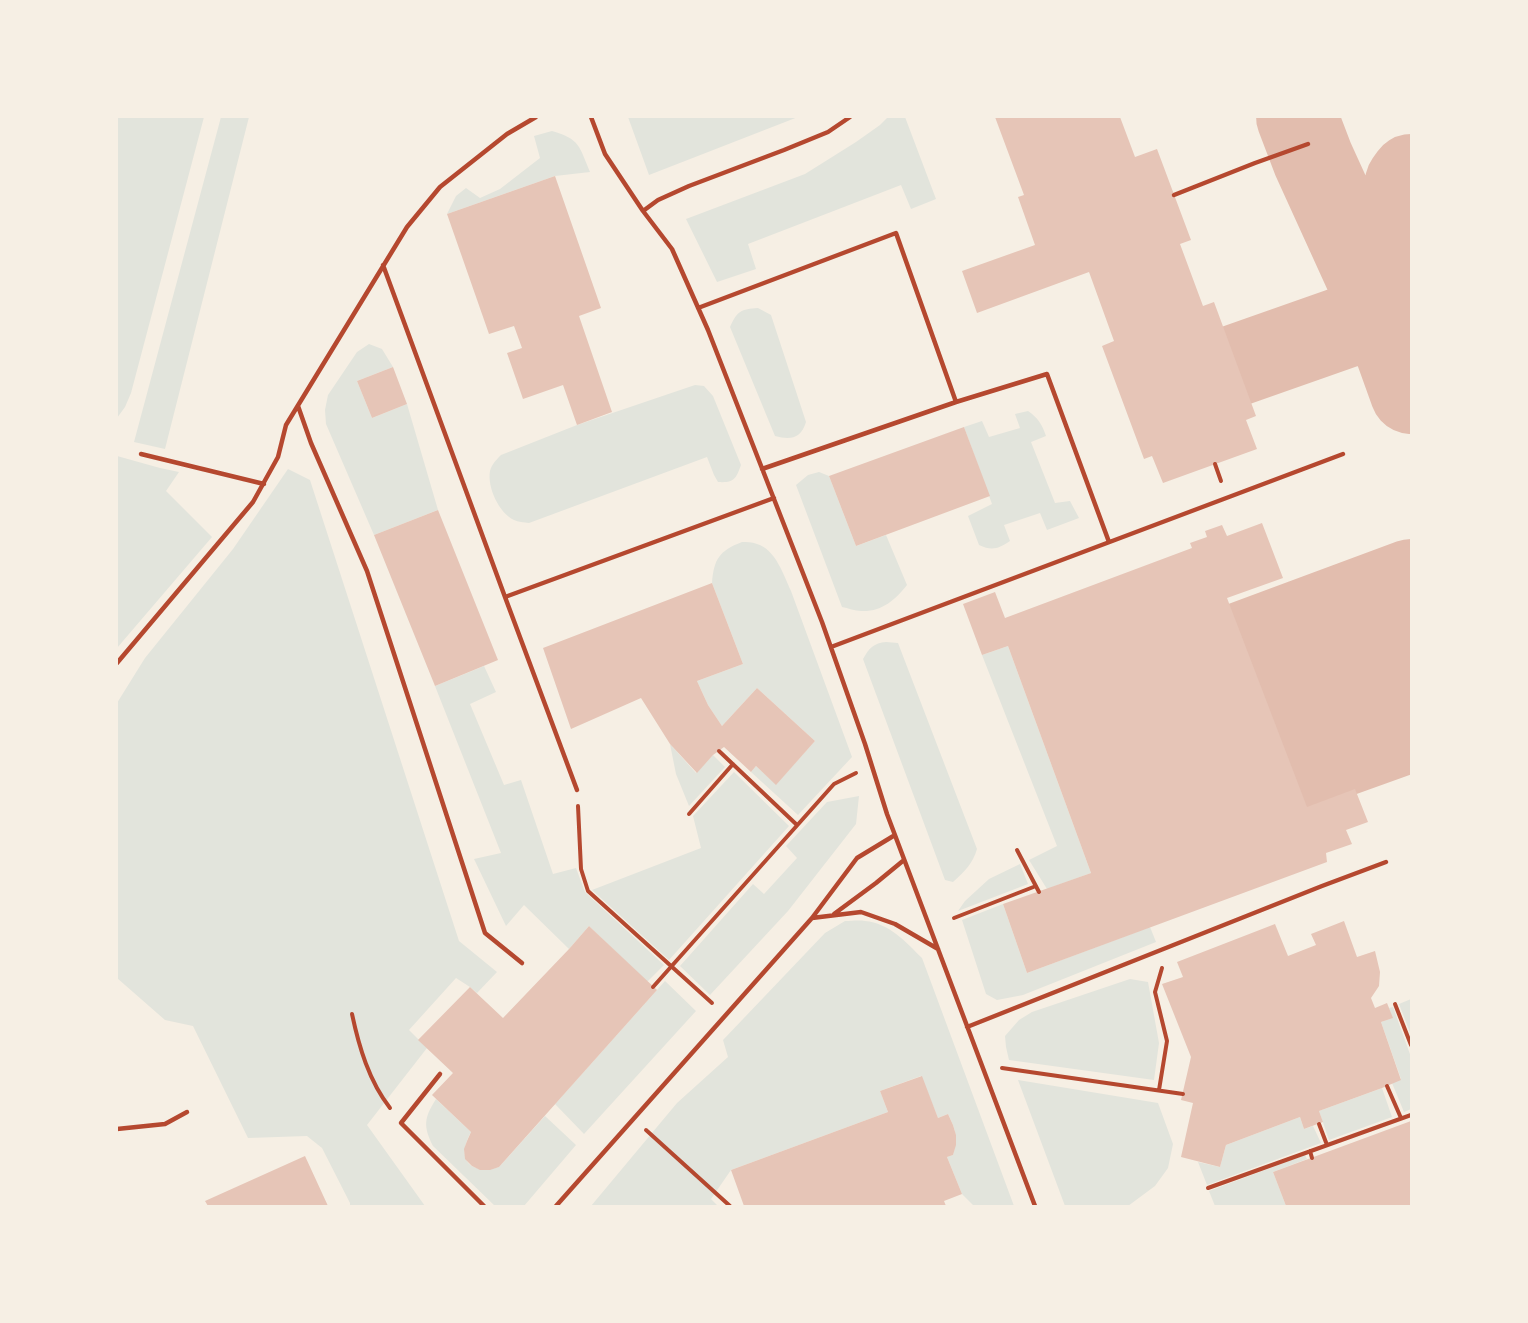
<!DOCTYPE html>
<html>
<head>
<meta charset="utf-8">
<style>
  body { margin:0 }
  #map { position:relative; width:1528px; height:1323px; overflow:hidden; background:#f6efe4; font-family:Bitter,serif }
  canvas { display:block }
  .frame { position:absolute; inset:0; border:118px solid #f6efe4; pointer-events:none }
</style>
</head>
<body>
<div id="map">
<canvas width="1528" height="1323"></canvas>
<div class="frame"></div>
</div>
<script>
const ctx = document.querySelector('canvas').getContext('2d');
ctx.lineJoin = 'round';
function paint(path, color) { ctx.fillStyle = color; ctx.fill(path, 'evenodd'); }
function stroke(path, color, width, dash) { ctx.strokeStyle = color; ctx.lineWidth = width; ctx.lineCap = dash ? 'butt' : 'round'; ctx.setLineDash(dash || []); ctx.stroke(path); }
paint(new Path2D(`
  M 117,117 L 204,117 L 131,393 L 125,407 L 117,418 Z
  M 221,117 L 249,117 L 165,449 L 134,442 Z
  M 628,117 L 798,117 L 649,175 Z
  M 888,117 L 905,117 L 936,199 L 911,209 L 901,185 L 748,244 L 756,269 L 717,282 L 686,219 L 805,174 L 856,142 L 880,125 Z
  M 552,131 C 580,139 579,146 590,172 L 555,176 L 447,214 L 456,196 L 466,188 L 480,198 L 500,189 L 540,158 L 534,136 Z
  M 758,308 L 771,315 L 806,422 C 801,439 790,440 775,436 L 730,327 C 737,311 741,309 758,308 Z
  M 369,344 L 382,349 L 393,367 L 357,381 L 372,418 L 407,404 L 438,510 L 374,535 L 326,424 L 325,410 L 328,395 L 357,352 Z
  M 695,385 L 704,386 L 713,396 L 741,465 C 736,479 734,483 718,482 L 714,475 L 707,457 L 529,523 C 524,522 518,522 514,520 C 499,513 487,487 490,471 C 492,464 496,460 501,455 L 577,425 Z
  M 1028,411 C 1038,418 1042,424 1046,436 L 1031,442 L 1055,503 L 1070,501 L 1079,518 L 1047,530 L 1040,513 L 1004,525 L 1010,541 C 998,549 992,551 979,545 L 968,516 L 992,504 L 964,427 L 982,421 L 989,437 L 1020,428 L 1015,414 Z
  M 117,456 L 160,468 L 179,472 L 166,491 L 212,537 L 117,648 Z
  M 288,469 L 310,480 L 459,941 L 497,972 L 477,993 L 470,987 L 456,978 L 409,1030 L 427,1048 L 367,1125 L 425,1206 L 350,1206 L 350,1203 L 322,1148 L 307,1136 L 248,1138 L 193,1026 L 165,1020 L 117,978 L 117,703 L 145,658 L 233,549 Z
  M 819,472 L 829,476 L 856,546 L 886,535 L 907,585 C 895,600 882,612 861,611 C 855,611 848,608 842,607 L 796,485 L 808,475 Z
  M 742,542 C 746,542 752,542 757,544 C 776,550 783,574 791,591 L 852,757 L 798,815 L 751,772 L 756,766 L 776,784 L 815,741 L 757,688 L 722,726 L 708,705 L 697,681 L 743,664 L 712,583 C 714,559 719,551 742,542 Z
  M 886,642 L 898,643 L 977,849 C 973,863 965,871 953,882 L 945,880 L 863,659 C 869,648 874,643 886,642 Z
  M 1008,646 L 1091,873 L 1047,889 L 1029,860 L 1057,846 L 982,655 Z
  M 484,666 L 496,692 L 470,704 L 504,785 L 521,780 L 553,874 L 576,868 L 585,892 L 664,965 L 647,982 L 589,926 L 569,949 L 524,905 L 506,926 L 474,859 L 501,853 L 435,686 Z
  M 670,744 L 696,773 L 713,755 L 725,767 L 689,806 L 676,774 Z
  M 734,772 L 789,826 L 669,960 L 592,890 L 701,848 L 693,816 Z
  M 859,796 L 856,824 L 788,911 L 710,995 L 680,966 L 753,884 L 764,894 L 797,858 L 786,846 L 827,802 Z
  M 1020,864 L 1028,884 L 958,911 L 965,901 L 989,879 Z
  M 1003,904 L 1027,973 L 1150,927 L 1156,942 L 1023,995 L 997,1000 L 986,994 L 962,920 Z
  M 845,921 C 851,921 859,920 865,921 C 889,923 906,942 922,958 L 1014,1206 L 974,1206 L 962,1194 L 947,1157 L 953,1155 C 958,1138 956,1130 948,1114 L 938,1118 L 921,1076 L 880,1091 L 888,1112 L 731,1170 L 711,1199 L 718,1206 L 591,1206 L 677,1103 L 728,1057 L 723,1040 L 825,933 Z
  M 1130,979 L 1148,982 L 1159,1043 L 1154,1080 L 1009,1060 L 1006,1047 L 1005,1036 L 1019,1020 L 1032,1012 Z
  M 665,981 L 696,1011 L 584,1134 L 555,1104 Z
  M 1411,999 L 1411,1035 L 1399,1004 Z
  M 1393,1007 L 1411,1057 L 1411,1109 L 1404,1112 L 1392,1083 L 1401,1079 L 1381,1022 L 1392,1018 L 1389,1008 Z
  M 1018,1080 L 1158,1103 L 1173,1144 L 1168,1168 L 1155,1186 L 1128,1206 L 1065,1206 Z
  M 1382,1088 L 1392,1117 L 1329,1140 L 1319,1111 Z
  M 436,1099 L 471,1132 C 456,1159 469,1175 499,1167 L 545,1116 L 576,1145 L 524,1206 L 495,1206 L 433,1146 C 423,1126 424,1118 436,1099 Z
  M 1300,1117 L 1304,1129 L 1313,1126 L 1321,1143 L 1207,1185 L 1198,1162 L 1220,1167 L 1226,1145 Z
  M 1305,1155 L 1307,1159 L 1273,1172 L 1286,1206 L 1215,1206 L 1209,1191 Z`), '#e2e4dc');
stroke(new Path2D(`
  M 1297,117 L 1313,159 L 1379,304
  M 1411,175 L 1406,182 L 1379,304 L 1411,393
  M 1237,365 L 1382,314
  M 1244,642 L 1411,580
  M 1269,707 L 1411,654
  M 1294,773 L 1411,731`), '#e2bdae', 82);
paint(new Path2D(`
  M 995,117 L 1120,117 L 1135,157 L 1157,149 L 1191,240 L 1180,244 L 1203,306 L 1214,302 L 1256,416 L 1246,420 L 1257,449 L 1163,483 L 1152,456 L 1144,459 L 1102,346 L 1114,341 L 1089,272 L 977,313 L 962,271 L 1035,245 L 1018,197 L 1024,195 Z
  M 555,176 L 601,308 L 579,316 L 612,412 L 577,425 L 563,385 L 523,399 L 507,353 L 522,348 L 514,326 L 489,334 L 447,214 Z
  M 393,367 L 407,404 L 372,418 L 357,381 Z
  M 964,427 L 990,496 L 856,546 L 829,476 Z
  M 438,510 L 498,660 L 435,686 L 374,535 Z
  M 1262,523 L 1283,578 L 1227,598 L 1307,807 L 1355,789 L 1368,822 L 1346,830 L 1352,844 L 1326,853 L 1327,862 L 1027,973 L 1003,904 L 1091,873 L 1008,646 L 982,655 L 963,604 L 995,592 L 1005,618 L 1192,548 L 1190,543 L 1207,537 L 1205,531 L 1222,525 L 1227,536 Z
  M 712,583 L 743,664 L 697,681 L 708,705 L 722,726 L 757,688 L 815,741 L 776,785 L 756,766 L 751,772 L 724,747 L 713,755 L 697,773 L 670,744 L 641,698 L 571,729 L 543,648 Z
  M 1344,921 L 1357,957 L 1375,951 L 1380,972 L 1379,986 L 1371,998 L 1375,1008 L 1387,1003 L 1393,1018 L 1381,1022 L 1401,1080 L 1382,1088 L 1319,1111 L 1323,1122 L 1304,1129 L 1300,1117 L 1226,1145 L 1220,1167 L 1181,1157 L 1193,1103 L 1181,1100 L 1191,1057 L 1162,984 L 1183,977 L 1177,962 L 1275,924 L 1288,956 L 1316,945 L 1311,934 Z
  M 589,926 L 657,990 L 499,1167 L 490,1170 L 480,1170 L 472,1166 L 465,1159 L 464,1149 L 467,1141 L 471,1132 L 432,1095 L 453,1073 L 418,1040 L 470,987 L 503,1018 L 569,949 Z
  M 922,1076 L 938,1118 L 948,1114 L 953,1125 L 956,1135 L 956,1145 L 953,1155 L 947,1157 L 962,1194 L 944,1201 L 946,1206 L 744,1206 L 731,1170 L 888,1112 L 880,1091 Z
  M 1411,1121 L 1411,1206 L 1286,1206 L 1273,1172 Z
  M 305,1156 L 328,1206 L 208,1206 L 205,1201 Z`), '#e6c5b7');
stroke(new Path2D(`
  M 1215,464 L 1221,481
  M 719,751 L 797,825
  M 578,806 L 581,869 L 588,891 L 712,1003
  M 689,814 L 733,764
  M 1017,850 L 1039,892
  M 954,918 L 1036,886
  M 653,987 L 834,784 L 856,773
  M 1395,1004 L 1411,1045
  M 352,1014 C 359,1047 369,1081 390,1108
  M 1002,1068 L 1183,1094
  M 1387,1086 L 1401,1118
  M 1159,1090 L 1167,1041 L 1155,992 L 1162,968
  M 1319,1124 L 1327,1145
  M 646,1130 L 730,1206
  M 1310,1151 L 1312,1158
  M 1208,1188 L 1411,1115`), '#b5482f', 4);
stroke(new Path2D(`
  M 591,117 L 605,154 L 643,211 L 672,249 L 708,330 L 822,622 L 865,744 L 887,814 L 1035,1206
  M 1174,195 L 1255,163 L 1308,144
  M 643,211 L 658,200 L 689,186 L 784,150 L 828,132 L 850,117
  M 383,265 L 505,597 L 774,498
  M 698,308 L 896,233 L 956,402 L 762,469
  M 956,402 L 1047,374 L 1109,542
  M 298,406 L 311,443 L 367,571 L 485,933 L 522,963
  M 141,454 L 264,484
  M 505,597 L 577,790
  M 831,647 L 1343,454
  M 117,663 L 253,502 L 278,457 L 286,425 L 407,227 L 440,187 L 507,134 L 536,117
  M 834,914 L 876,883 L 904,860
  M 812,918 L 861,912 L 895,924 L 938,949
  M 967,1027 L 1322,886 L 1386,862
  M 440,1074 L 401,1123 L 484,1206
  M 117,1129 L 165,1124 L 187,1112
  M 556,1206 L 812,918 L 857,858 L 895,835`), '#b5482f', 4.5);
</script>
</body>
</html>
